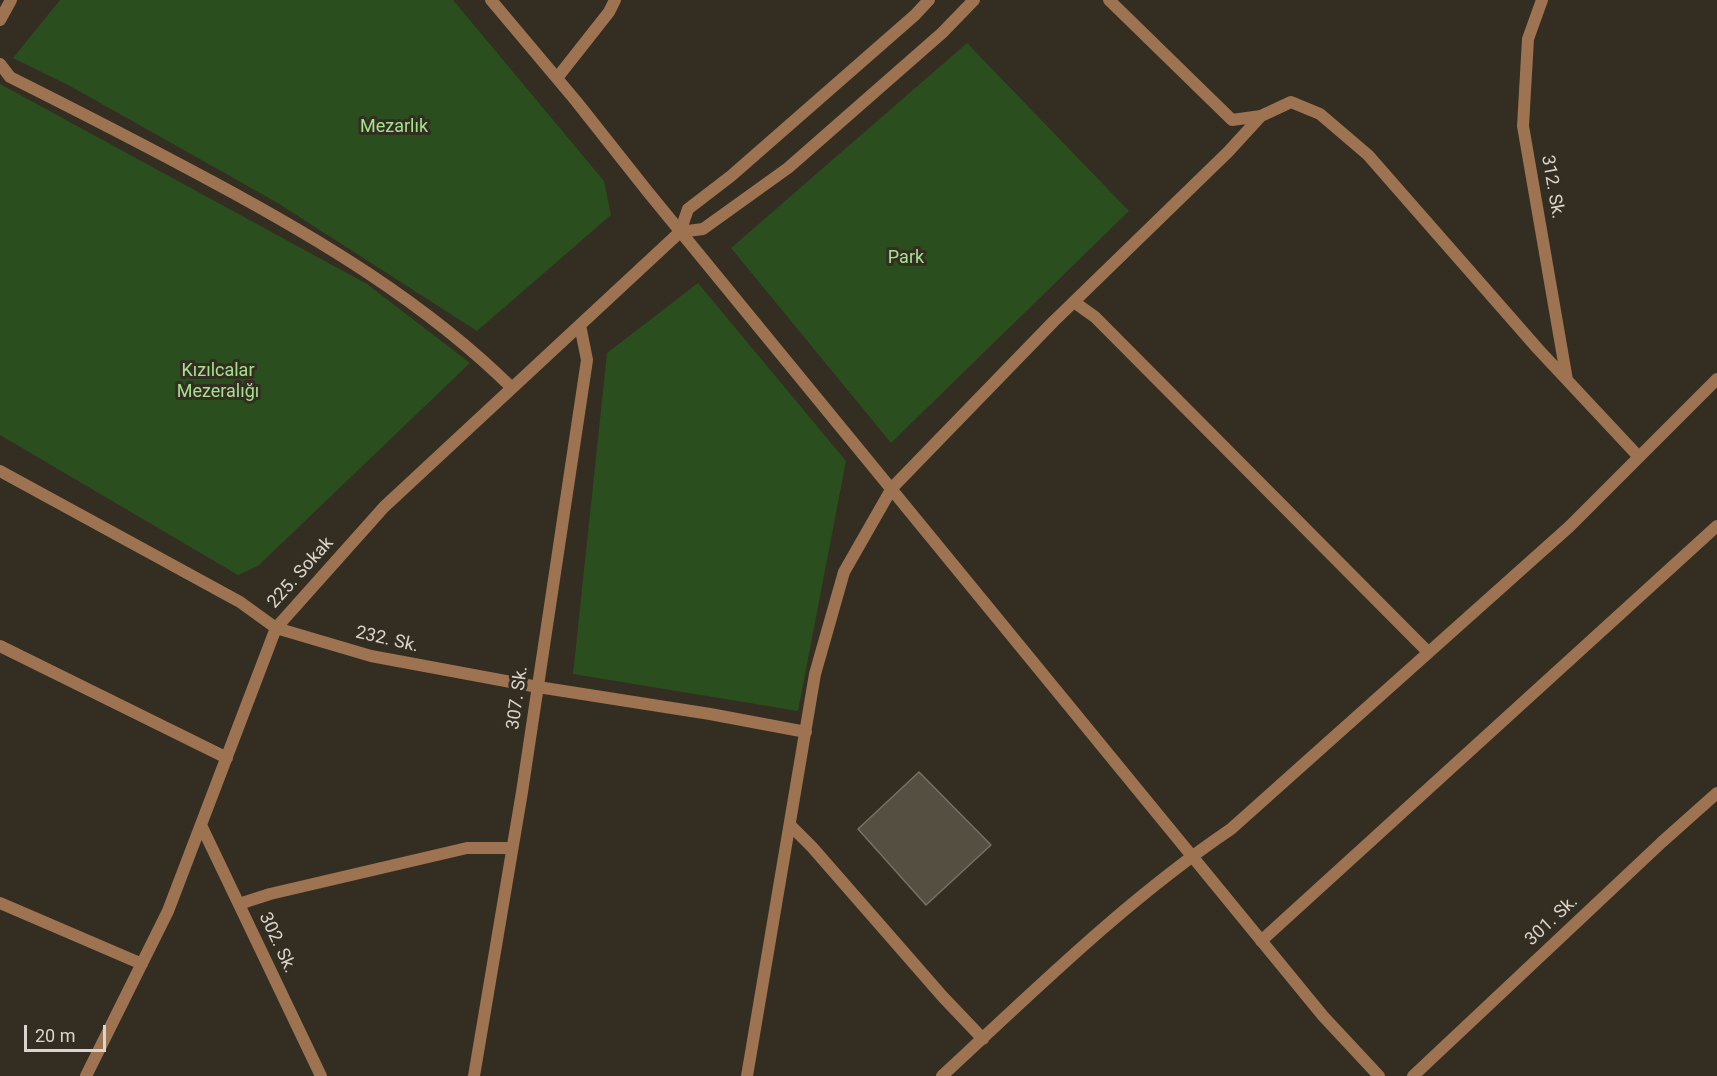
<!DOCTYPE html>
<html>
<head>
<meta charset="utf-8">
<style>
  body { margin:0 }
  #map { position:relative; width:1717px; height:1076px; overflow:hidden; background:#342d21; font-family:Roboto,sans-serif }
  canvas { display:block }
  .scale { position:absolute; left:24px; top:1025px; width:82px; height:27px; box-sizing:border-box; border:3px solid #d9d5cd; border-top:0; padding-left:8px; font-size:18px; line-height:21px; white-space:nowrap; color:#d9d5cd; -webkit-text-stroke:4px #342d21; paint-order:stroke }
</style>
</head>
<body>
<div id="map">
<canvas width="1717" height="1076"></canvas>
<div class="scale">20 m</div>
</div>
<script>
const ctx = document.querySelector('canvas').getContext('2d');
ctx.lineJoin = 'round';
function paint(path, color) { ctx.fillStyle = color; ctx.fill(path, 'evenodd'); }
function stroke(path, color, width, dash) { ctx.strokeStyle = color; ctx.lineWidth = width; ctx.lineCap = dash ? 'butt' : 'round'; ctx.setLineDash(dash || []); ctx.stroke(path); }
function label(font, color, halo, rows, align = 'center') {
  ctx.font = font + ' Roboto,sans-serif'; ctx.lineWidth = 6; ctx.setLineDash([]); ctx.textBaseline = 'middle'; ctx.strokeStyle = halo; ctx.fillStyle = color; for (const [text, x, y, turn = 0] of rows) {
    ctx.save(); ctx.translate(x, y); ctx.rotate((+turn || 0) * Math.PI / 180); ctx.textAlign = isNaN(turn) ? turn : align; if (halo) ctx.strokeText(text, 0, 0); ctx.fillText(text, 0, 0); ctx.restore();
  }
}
paint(new Path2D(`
  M 60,0 L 453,0 L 604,181 L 611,215 L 477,331 L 276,202 L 70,86 L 13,58 Z
  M 967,43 L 1129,211 L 891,443 L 731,248 Z
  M 0,84 L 367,284 L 470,363 L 258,566 L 238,575 L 0,435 Z
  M 698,283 L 846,461 L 798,711 L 573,674 L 607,353 Z`), '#2a4e1e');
const building = new Path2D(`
  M 919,772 L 991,845 L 926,905 L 858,829 Z`);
paint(building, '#554f41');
stroke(building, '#787163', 1.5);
stroke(new Path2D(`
  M 491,0 L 576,101 L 648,192 L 1323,1016 L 1379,1076
  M 1109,0 L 1232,120 L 1261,116 L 1291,102 L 1320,114 L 1368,155 L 1538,349 L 1639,457
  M 1542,0 L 1528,39 L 1523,126 L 1567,380
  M 0,20 L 11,0
  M 0,64 L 10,77 C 78,111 146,146 213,182 C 319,239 426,303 512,388
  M 557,78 L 609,12 L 615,0
  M 1074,302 L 1095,317 L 1428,652
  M 0,471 L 240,602 L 276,628 L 371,656 L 538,687 L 710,714 L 806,732
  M 0,646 L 227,758
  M 201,825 L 321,1076
  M 790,825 L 812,847 L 943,997 L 983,1039
  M 0,903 L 142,964
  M 239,904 L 270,894 L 467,848 L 512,848
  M 1261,941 L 1717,526
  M 86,1076 L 168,911 L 276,628 L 384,507 L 680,232
  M 474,1076 L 522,792 L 587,360 L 580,325
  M 747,1076 L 815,674 L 844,572 L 892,488 L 1053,322 L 1228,152 L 1261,116
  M 942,1076 C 1035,990 1126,900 1231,829 L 1569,527 L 1717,379
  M 1413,1076 L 1662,842 L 1717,793`), '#9d7352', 12);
stroke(new Path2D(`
  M 929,0 L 915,15 L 731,176 L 688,209 L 680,232 L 703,229 L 788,168 L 942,33 L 974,0`), '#9d7352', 12);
label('18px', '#a3e28f', '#342d21', [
  ["Mezarlık",394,127],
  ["Park",906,258],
  ["Kızılcalar",218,371],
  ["Mezeralığı",218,392]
]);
label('18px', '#d9d5cd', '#342d21', [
  ["312. Sk.",1552,187,80],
  ["225. Sokak",301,573,-48],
  ["232. Sk.",387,640,13],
  ["307. Sk.",518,698,-82],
  ["301. Sk.",1552,921,-43],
  ["302. Sk.",277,943,65]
]);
</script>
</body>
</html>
